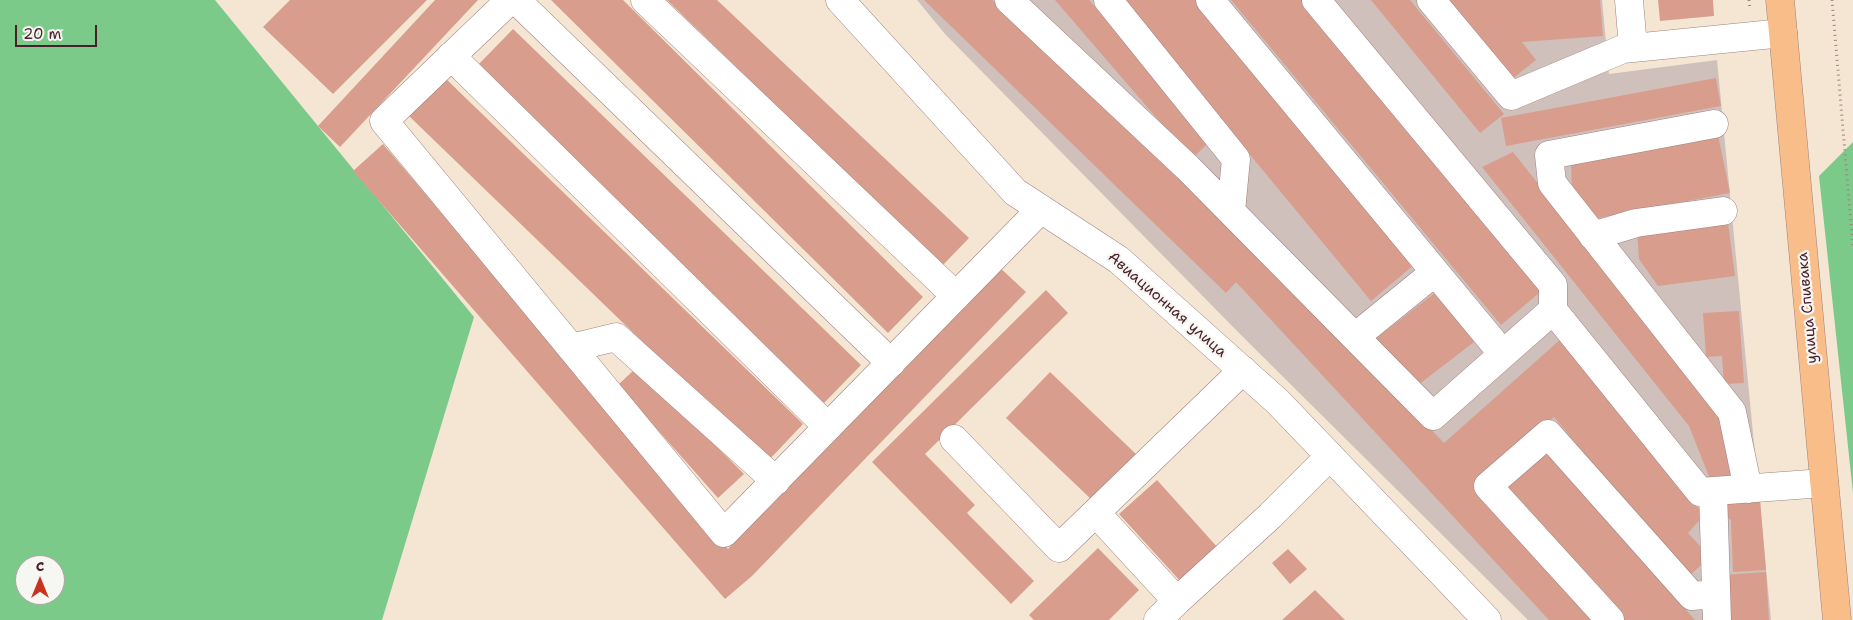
<!DOCTYPE html>
<html>
<head>
<meta charset="utf-8">
<style>
  body { margin:0 }
  #map { position:relative; width:1853px; height:620px; overflow:hidden; background:#f4e6d3; font-family:"Shantell Sans",sans-serif }
  canvas { display:block }
  .north { position:absolute; left:15px; top:555px; width:50px; height:50px; box-sizing:border-box; background:#f6f6f2; border:1px solid #b1a0a2; border-radius:50%; rotate:0deg; font-size:14px; font-weight:700; line-height:20px; text-align:center; color:#4a1f2b }
  .north::after { content:''; display:block; margin:auto; width:18px; height:22px; background:#c8321e; clip-path:polygon(50% 0,100% 100%,50% 72%,0 100%) }
  .scale { position:absolute; left:15px; top:25px; width:82px; height:22px; box-sizing:border-box; border:2px solid #4a1f2b; border-top:0; padding-left:6px; font-size:15px; line-height:18px; white-space:nowrap; color:#4a1f2b; -webkit-text-stroke:4px #f6f6f2; paint-order:stroke }
</style>
</head>
<body>
<div id="map">
<canvas width="1853" height="620"></canvas>
<div class="north">С</div>
<div class="scale">20 m</div>
</div>
<script>
const ctx = document.querySelector('canvas').getContext('2d');
ctx.lineJoin = 'round';
function paint(path, color) { ctx.fillStyle = color; ctx.fill(path, 'evenodd'); }
function stroke(path, color, width, dash) { ctx.strokeStyle = color; ctx.lineWidth = width; ctx.lineCap = dash ? 'butt' : 'round'; ctx.setLineDash(dash || []); ctx.stroke(path); }
function label(font, color, halo, rows, align = 'center') {
  ctx.font = font + ' "Shantell Sans",sans-serif'; ctx.lineWidth = 4.5; ctx.setLineDash([]); ctx.textBaseline = 'middle'; ctx.strokeStyle = halo; ctx.fillStyle = color; for (const [text, x, y, turn = 0] of rows) {
    ctx.save(); ctx.translate(x, y); ctx.rotate((+turn || 0) * Math.PI / 180); ctx.textAlign = isNaN(turn) ? turn : align; if (halo) ctx.strokeText(text, 0, 0); ctx.fillText(text, 0, 0); ctx.restore();
  }
}
paint(new Path2D(`
  M 917,0 L 1602,0 L 1609,74 L 1717,60 L 1771,620 L 1528,620 L 1240,334 L 945,34 Z`), '#cfc0bb');
paint(new Path2D(`
  M 0,0 L 215,0 L 474,317 L 382,620 L 0,620 ZM 25,565 L 55,565 L 55,595 L 25,595 Z
  M 1853,142 L 1853,493 L 1819,176 Z`), '#7cca8a');
paint(new Path2D(`
  M 290,0 L 427,0 L 333,94 L 263,27 Z
  M 435,0 L 478,0 L 340,147 L 318,126 Z
  M 551,0 L 623,0 L 923,297 L 888,333 Z
  M 667,0 L 717,0 L 969,238 L 942,266 Z
  M 924,0 L 992,0 L 1164,156 L 1444,443 L 1561,339 L 1704,515 L 1688,533 L 1710,557 L 1688,577 L 1554,417 L 1473,486 L 1594,620 L 1549,620 L 1236,282 L 1226,293 Z
  M 1055,0 L 1089,0 L 1211,140 L 1192,159 Z
  M 1122,0 L 1196,0 L 1415,264 L 1371,301 Z
  M 1231,0 L 1303,0 L 1544,289 L 1501,325 Z
  M 1371,0 L 1410,0 L 1504,114 L 1480,133 Z
  M 1448,0 L 1600,0 L 1603,36 L 1522,42 L 1536,60 L 1512,79 Z
  M 1658,0 L 1713,0 L 1714,16 L 1660,21 Z
  M 513,29 L 861,365 L 824,403 L 477,66 Z
  M 445,78 L 803,424 L 767,462 L 409,116 Z
  M 1716,78 L 1721,106 L 1506,146 L 1501,118 Z
  M 1718,135 L 1730,193 L 1593,219 L 1572,191 L 1571,164 Z
  M 383,144 L 728,549 L 998,266 L 1026,292 L 752,576 L 725,599 L 353,171 Z
  M 1513,152 L 1715,407 L 1737,474 L 1712,484 L 1689,426 L 1482,167 Z
  M 1728,223 L 1735,276 L 1658,286 L 1639,259 L 1637,232 Z
  M 1046,290 L 1068,313 L 925,454 L 975,505 L 967,513 L 1034,581 L 1011,604 L 872,462 Z
  M 1436,292 L 1474,342 L 1413,389 L 1375,339 Z
  M 1739,311 L 1744,383 L 1724,384 L 1722,356 L 1706,357 L 1703,313 Z
  M 637,367 L 744,474 L 718,498 L 618,385 Z
  M 1050,372 L 1136,454 L 1092,500 L 1006,418 Z
  M 1542,449 L 1695,620 L 1622,620 L 1502,485 Z
  M 1157,480 L 1219,549 L 1182,583 L 1119,514 Z
  M 1760,499 L 1766,570 L 1733,572 L 1731,520 L 1724,515 L 1724,501 Z
  M 1098,548 L 1139,590 L 1109,620 L 1034,620 L 1029,615 Z
  M 1288,549 L 1307,569 L 1290,584 L 1272,563 Z
  M 1766,572 L 1769,620 L 1726,620 L 1723,575 Z
  M 1315,590 L 1345,620 L 1282,620 Z`), '#d89d8d');
const minor = new Path2D(`
  M 510,0 L 384,121 L 724,533 L 1041,209
  M 516,0 L 891,363
  M 645,0 L 956,296
  M 840,0 L 1015,192 L 1119,260 L 1278,402 L 1487,620
  M 1009,0 L 1188,168 L 1433,416 L 1553,310 L 1700,492 L 1824,483
  M 1108,0 L 1236,159 L 1231,211
  M 1210,0 L 1503,354
  M 1316,0 L 1553,285 L 1553,310
  M 1431,0 L 1511,96 L 1623,49 L 1783,33
  M 1629,0 L 1633,48
  M 451,56 L 828,427
  M 1714,124 L 1549,155 L 1552,183 L 1732,412 L 1748,489
  M 1593,236 L 1636,223 L 1723,211
  M 1355,337 L 1435,272
  M 571,348 L 616,337 L 776,481
  M 954,439 L 1059,548 L 1243,370
  M 1713,491 L 1717,620
  M 1096,513 L 1177,601 L 1270,516 L 1330,456
  M 1158,620 L 1177,601
  M 1610,620 L 1488,486 L 1548,434 L 1692,596 L 1715,594`);
const major = new Path2D(`
  M 1780,0 L 1837,620`);
stroke(minor, '#9f827f', 29);
stroke(major, '#9f827f', 29);
stroke(new Path2D(`
  M 1749,0 L 1750,9
  M 1832,0 L 1853,247`), '#9f827f', 3, [1, 4]);
stroke(minor, '#fff', 28);
stroke(major, '#f8bd89', 28);
label('15px', '#4a1f2b', '#f6f6f2', [
  ["Авиационная улица",1167,305,41],
  ["улица Спивака",1808,308,-95]
]);
</script>
</body>
</html>
